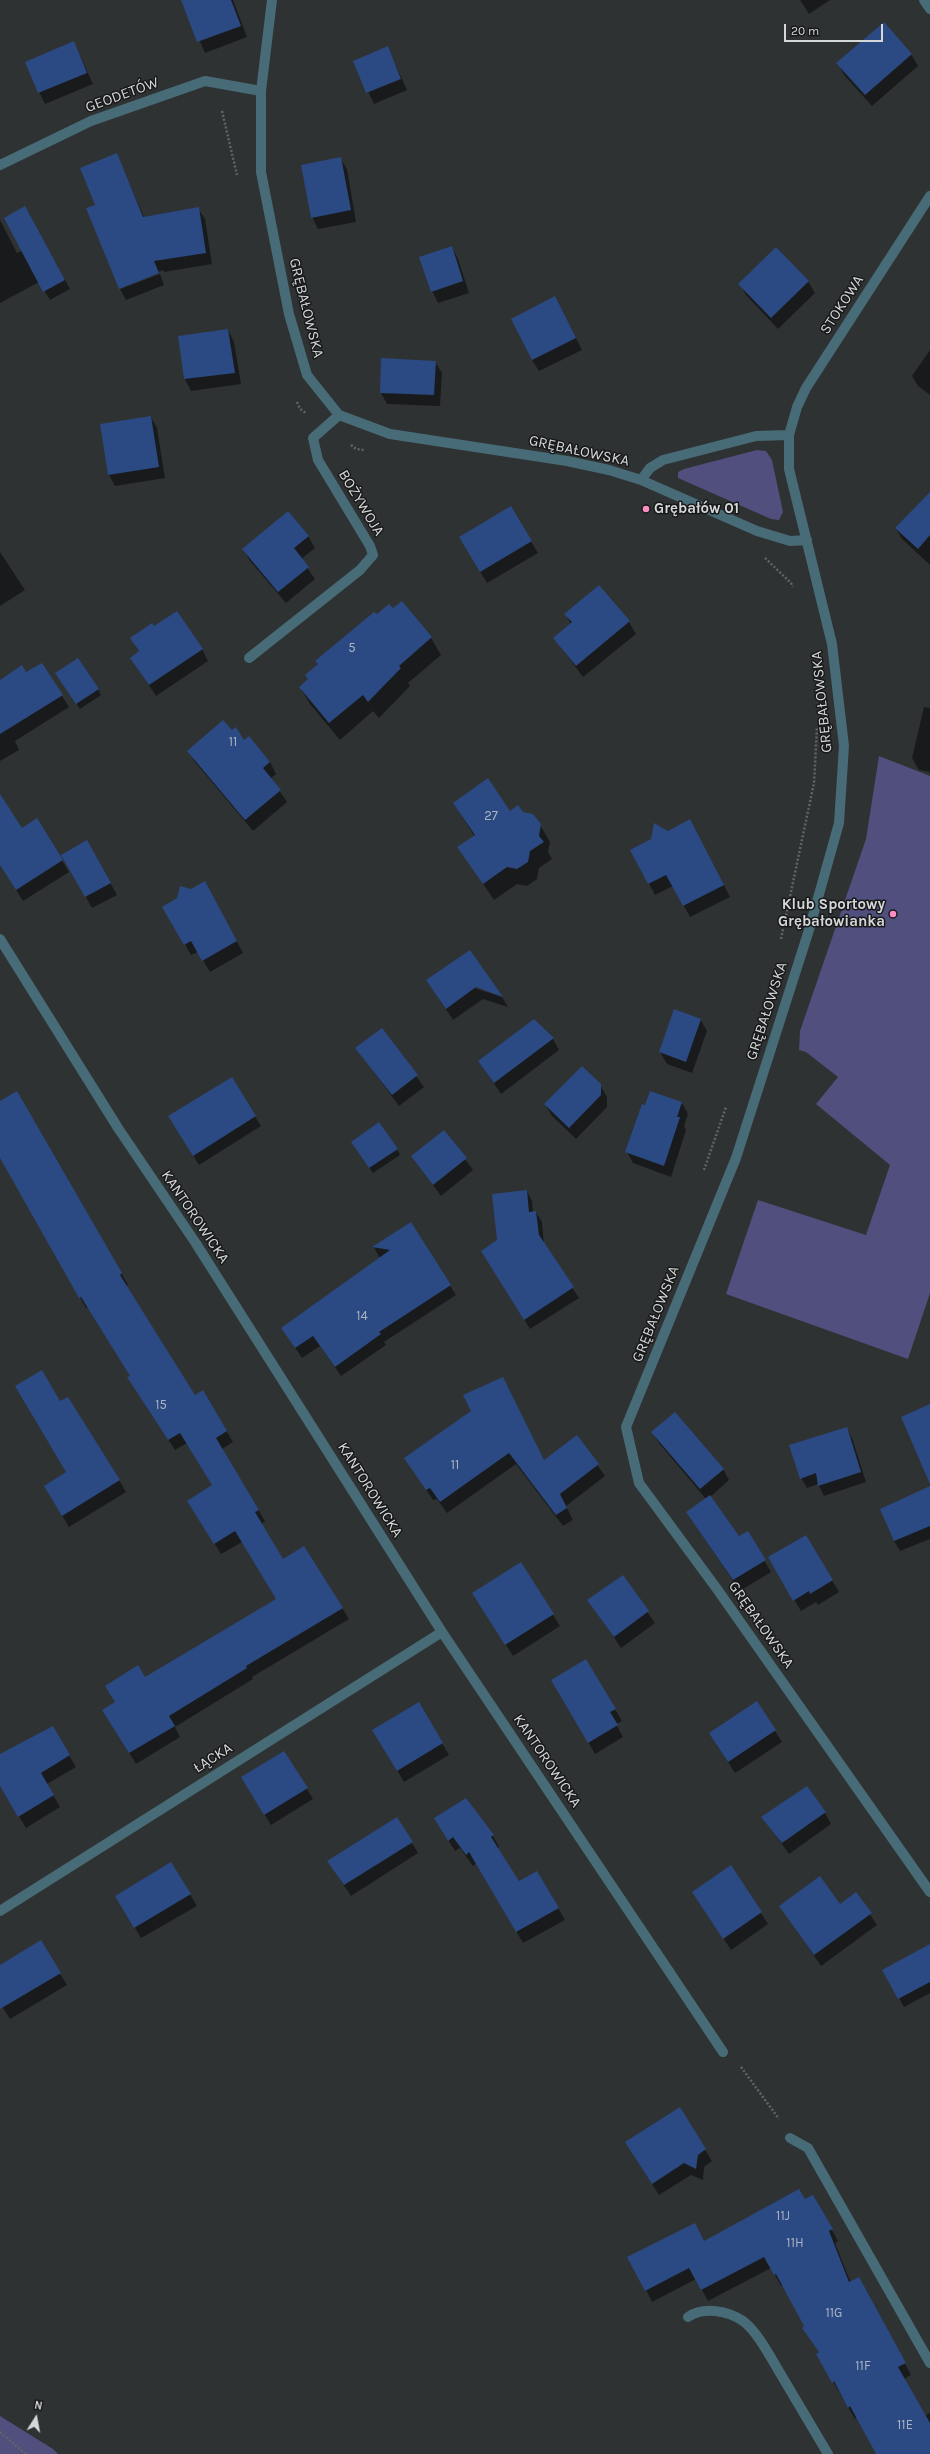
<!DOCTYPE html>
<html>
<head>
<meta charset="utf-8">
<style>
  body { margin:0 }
  #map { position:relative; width:930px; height:2454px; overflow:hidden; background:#2f3233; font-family:Karla,sans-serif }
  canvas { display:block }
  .north { position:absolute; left:16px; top:2398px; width:40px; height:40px; -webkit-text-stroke:3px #18191a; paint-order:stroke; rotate:11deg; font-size:11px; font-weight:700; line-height:16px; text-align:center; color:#d5d7d8 }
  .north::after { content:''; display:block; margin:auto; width:14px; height:18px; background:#d5d7d8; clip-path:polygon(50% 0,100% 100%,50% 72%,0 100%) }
  .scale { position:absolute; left:784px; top:24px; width:99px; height:18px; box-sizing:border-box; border:2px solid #d5d7d8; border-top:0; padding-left:5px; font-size:12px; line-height:14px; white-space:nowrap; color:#d5d7d8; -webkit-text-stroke:3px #18191a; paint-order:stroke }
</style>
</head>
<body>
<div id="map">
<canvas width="930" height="2454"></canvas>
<div class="north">N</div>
<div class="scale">20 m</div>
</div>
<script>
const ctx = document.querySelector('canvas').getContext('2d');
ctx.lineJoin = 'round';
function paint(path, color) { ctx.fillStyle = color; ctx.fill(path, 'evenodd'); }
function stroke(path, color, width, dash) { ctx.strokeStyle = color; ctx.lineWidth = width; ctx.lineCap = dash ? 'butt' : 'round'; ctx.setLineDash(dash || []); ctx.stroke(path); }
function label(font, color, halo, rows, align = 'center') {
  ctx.font = font + ' Karla,sans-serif'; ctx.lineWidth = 3; ctx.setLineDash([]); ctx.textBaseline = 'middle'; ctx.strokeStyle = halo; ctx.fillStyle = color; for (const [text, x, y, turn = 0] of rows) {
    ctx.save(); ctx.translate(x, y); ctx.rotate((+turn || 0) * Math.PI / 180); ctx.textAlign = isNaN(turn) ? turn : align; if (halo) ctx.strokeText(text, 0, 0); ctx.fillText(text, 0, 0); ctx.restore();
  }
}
paint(new Path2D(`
  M 757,450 L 766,451 L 772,460 L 783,512 L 779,520 L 771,519 L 678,478 L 678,472 L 684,469 Z
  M 879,756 L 930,776 L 930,1293 L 908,1359 L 726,1294 L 758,1200 L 866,1235 L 890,1165 L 816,1104 L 838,1077 L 806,1052 L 799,1050 L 800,1031 L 866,839 Z
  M 0,2416 L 53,2449 L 58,2454 L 0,2454 Z`), '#504f7d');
paint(new Path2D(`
  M 182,0 L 233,0 L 247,37 L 205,53 Z
  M 800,0 L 830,0 L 809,14 Z
  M 74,43 L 93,84 L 45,104 L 39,92 Z
  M 388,48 L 407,90 L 374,104 L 354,61 Z
  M 911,54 L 918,66 L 872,106 L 844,75 L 838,63 Z
  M 116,154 L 144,217 L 198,208 L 205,219 L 212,264 L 164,272 L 163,270 L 119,287 L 96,205 Z
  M 340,158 L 347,169 L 356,222 L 318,229 L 312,217 Z
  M 30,217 L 70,289 L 50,300 L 39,282 L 0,303 L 0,220 L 17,253 L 22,251 Z
  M 452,247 L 458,259 L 469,293 L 438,303 L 432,291 Z
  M 160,274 L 164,285 L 126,300 L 120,289 Z
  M 808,281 L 815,293 L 778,329 L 746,295 L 740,284 Z
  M 561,309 L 582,350 L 539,371 L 532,360 Z
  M 228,330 L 234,342 L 241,384 L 191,391 L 185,379 L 179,337 Z
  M 930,350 L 930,395 L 918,386 L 912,376 Z
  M 435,362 L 442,373 L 440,406 L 387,404 L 381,393 Z
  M 151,417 L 157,428 L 165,478 L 115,486 L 109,475 Z
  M 511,508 L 538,553 L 487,583 L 460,538 Z
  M 930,516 L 930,565 L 902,539 L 896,529 Z
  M 308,536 L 315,548 L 301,559 L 315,579 L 286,603 L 250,561 L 244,550 Z
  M 0,552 L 25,590 L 0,606 Z
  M 598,586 L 629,622 L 636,634 L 583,677 L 554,638 L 571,624 L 565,614 Z
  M 402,603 L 431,638 L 441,655 L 408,683 L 410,686 L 379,718 L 373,711 L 340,740 L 310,704 L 300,687 L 309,680 L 318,665 L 316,661 L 376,616 L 393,610 Z
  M 154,627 L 202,649 L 208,661 L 156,696 L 131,658 L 139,652 L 131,638 Z
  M 42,664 L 69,707 L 15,741 L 19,750 L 0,761 L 0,681 L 26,674 Z
  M 60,679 L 98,689 L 101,695 L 80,709 Z
  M 924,707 L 930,708 L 930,772 L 919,770 L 912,758 Z
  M 244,742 L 270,762 L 276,774 L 271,778 L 287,802 L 253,831 L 195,762 L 188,751 Z
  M 454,803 L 522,813 L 540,825 L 550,842 L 548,852 L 552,859 L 539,868 L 537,879 L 527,886 L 517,884 L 494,900 L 459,848 L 475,837 Z
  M 37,820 L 69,872 L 23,901 L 0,864 L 0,843 Z
  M 668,832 L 696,832 L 730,897 L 690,917 L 673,886 L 655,895 L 632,851 Z
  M 87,841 L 117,895 L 92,908 L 63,855 Z
  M 211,894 L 243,953 L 210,972 L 198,952 L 191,955 L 164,907 Z
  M 427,980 L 472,985 L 471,987 L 502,997 L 508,1007 L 483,999 L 453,1020 Z
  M 700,1019 L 707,1031 L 692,1073 L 667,1064 L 660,1052 Z
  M 534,1021 L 553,1039 L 559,1050 L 501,1094 L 479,1061 Z
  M 381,1030 L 424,1087 L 399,1106 L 357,1049 Z
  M 231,1079 L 261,1126 L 199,1165 L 175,1126 Z
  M 600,1085 L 607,1097 L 607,1107 L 576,1139 L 552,1116 L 545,1104 Z
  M 17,1093 L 128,1285 L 126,1286 L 194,1396 L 202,1391 L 233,1442 L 222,1449 L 265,1521 L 261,1524 L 283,1561 L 342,1608 L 349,1619 L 252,1677 L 253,1679 L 175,1727 L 180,1737 L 136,1764 L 110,1721 L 116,1702 L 145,1678 L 277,1600 L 242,1542 L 221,1554 L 195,1512 L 213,1486 L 187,1443 L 175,1450 L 135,1389 L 131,1376 L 88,1307 L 86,1308 L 0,1156 L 0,1103 Z
  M 682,1103 L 688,1114 L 684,1126 L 686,1130 L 671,1177 L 633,1163 L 627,1152 Z
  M 444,1131 L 473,1170 L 441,1196 L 412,1156 Z
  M 355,1148 L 397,1149 L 400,1155 L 373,1173 Z
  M 527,1191 L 532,1201 L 533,1212 L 536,1212 L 542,1222 L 544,1245 L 579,1298 L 530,1329 L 488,1261 Z
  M 410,1223 L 456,1295 L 384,1342 L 386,1345 L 341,1376 L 320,1346 L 302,1358 L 282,1328 L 382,1257 L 379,1257 L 374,1247 Z
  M 472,1412 L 544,1461 L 577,1436 L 605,1476 L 566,1506 L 573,1520 L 563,1526 L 516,1464 L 447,1513 L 437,1499 L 433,1500 L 405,1458 Z
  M 846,1428 L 852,1438 L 866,1482 L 824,1496 L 818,1484 L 807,1488 L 801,1478 Z
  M 652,1432 L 723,1469 L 729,1480 L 710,1497 L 739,1537 L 747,1532 L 771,1572 L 740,1591 L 687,1513 L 706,1499 L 659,1443 Z
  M 68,1473 L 119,1480 L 126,1492 L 69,1527 L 45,1487 Z
  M 930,1488 L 930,1539 L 900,1551 L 894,1541 Z
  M 806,1537 L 839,1592 L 818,1605 L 816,1602 L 801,1611 L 769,1558 Z
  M 521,1564 L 560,1626 L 513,1656 L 480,1604 Z
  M 622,1576 L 655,1623 L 621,1648 L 589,1600 Z
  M 586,1660 L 622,1721 L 616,1724 L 623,1737 L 595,1754 L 552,1680 Z
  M 419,1704 L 449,1755 L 404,1782 L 380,1742 Z
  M 52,1727 L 76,1767 L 47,1784 L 60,1807 L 26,1828 L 0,1785 L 0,1756 Z
  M 775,1731 L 782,1742 L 735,1773 L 717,1745 Z
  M 284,1752 L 313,1799 L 271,1825 L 242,1777 Z
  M 466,1799 L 493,1836 L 499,1847 L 497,1849 L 519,1883 L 558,1908 L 565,1920 L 523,1943 L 477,1863 L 473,1866 L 460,1848 L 455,1851 L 442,1830 Z
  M 825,1813 L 831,1824 L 789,1854 L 763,1817 Z
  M 412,1843 L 418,1853 L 351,1896 L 335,1872 Z
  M 171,1863 L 197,1906 L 141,1938 L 123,1908 Z
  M 731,1867 L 768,1924 L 731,1950 L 700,1903 Z
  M 856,1893 L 877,1925 L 821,1966 L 780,1906 L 839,1905 Z
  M 40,1942 L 67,1985 L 10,2019 L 0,2003 L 0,1967 Z
  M 930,1946 L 930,1993 L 904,2007 L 884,1971 Z
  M 679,2108 L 712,2161 L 704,2167 L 703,2180 L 691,2175 L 659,2195 L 633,2154 Z
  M 813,2196 L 838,2241 L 835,2243 L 851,2283 L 866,2290 L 911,2375 L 904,2379 L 925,2416 L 930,2413 L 930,2454 L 877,2454 L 857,2417 L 855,2419 L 817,2354 L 820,2353 L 803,2328 L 806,2327 L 783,2285 L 781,2286 L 771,2268 L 708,2301 L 696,2279 L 652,2302 L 646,2290 L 704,2242 Z`), '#0007');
paint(new Path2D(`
  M 181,0 L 231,0 L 241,26 L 197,42 Z
  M 884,22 L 912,54 L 865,95 L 836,63 Z
  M 74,41 L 87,73 L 38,93 L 25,62 Z
  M 388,46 L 401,79 L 366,93 L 353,61 Z
  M 117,153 L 143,217 L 199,207 L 206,253 L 154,261 L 159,273 L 119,289 L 86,208 L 95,205 L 80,168 Z
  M 341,157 L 351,210 L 311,218 L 301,165 Z
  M 25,206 L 65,280 L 43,292 L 4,218 Z
  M 452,246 L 463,281 L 431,292 L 419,257 Z
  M 776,247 L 809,281 L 771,318 L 738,284 Z
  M 555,296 L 576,338 L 532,360 L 511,319 Z
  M 228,329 L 235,373 L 184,379 L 178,336 Z
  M 381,358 L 436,361 L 434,395 L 380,393 Z
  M 151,416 L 159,467 L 108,475 L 100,424 Z
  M 930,492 L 930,535 L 918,549 L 895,528 Z
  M 511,506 L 532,541 L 480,572 L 459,537 Z
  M 288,511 L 309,536 L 294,548 L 309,567 L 278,592 L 242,549 Z
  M 599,585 L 630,621 L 576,666 L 553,638 L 572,622 L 564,614 Z
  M 402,601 L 432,637 L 399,666 L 401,668 L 368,702 L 363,695 L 329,723 L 299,687 L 308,679 L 305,675 L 318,664 L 315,661 L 374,612 L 377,614 L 389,604 L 393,608 Z
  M 177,611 L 203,649 L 149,685 L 130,658 L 139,651 L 130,638 L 152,623 L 154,626 Z
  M 78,658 L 99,689 L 76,704 L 55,673 Z
  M 42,663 L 63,695 L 0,734 L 0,680 L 22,665 L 26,672 Z
  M 223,720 L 232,730 L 236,727 L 244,740 L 249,736 L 270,762 L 263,768 L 281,790 L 245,820 L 187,751 Z
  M 488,778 L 510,811 L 518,805 L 523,812 L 533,814 L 541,824 L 539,836 L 544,842 L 530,851 L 528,862 L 517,869 L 507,867 L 483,884 L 457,847 L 475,835 L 453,803 Z
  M 0,794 L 22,828 L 37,818 L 63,860 L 16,890 L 0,865 Z
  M 690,819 L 724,885 L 683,906 L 666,875 L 648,884 L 630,850 L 651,839 L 654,823 L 668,831 Z
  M 87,840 L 111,883 L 85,897 L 61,855 Z
  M 205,881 L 237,941 L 202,961 L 191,941 L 184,945 L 162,907 L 177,898 L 180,886 L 191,889 Z
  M 470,950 L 503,997 L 476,987 L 446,1009 L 426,980 Z
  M 674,1009 L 701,1019 L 686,1062 L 659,1052 Z
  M 534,1019 L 554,1038 L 494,1083 L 478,1061 Z
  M 382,1028 L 418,1075 L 392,1095 L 355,1048 Z
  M 582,1066 L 601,1084 L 601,1095 L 569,1128 L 544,1104 Z
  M 232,1077 L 256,1116 L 193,1156 L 168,1116 Z
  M 17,1091 L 122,1273 L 120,1275 L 195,1395 L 203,1390 L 227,1431 L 216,1438 L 259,1510 L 255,1512 L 283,1559 L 304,1546 L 343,1608 L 246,1666 L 247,1668 L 169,1716 L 175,1726 L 129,1753 L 102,1710 L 115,1702 L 105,1686 L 138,1665 L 145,1677 L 276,1599 L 235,1531 L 214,1544 L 187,1501 L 212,1485 L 180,1433 L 168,1440 L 127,1377 L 130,1376 L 81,1297 L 79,1298 L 0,1158 L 0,1101 Z
  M 650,1091 L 682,1102 L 677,1117 L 680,1117 L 664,1166 L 625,1152 L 642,1104 L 645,1105 Z
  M 379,1122 L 398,1149 L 369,1168 L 351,1142 Z
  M 444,1130 L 467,1158 L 433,1185 L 411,1156 Z
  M 527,1190 L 529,1212 L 536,1211 L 539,1235 L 574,1287 L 524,1320 L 481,1251 L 497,1240 L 492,1194 Z
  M 411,1222 L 451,1285 L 379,1332 L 381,1334 L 335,1367 L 313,1336 L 295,1348 L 281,1328 L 390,1250 L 372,1247 Z
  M 42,1370 L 60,1401 L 68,1397 L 120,1480 L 62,1516 L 44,1486 L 66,1472 L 15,1386 Z
  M 503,1377 L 544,1460 L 577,1435 L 599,1464 L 560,1494 L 567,1508 L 556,1515 L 509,1453 L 440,1502 L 430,1488 L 426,1490 L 404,1458 L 471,1411 L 463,1395 Z
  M 930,1404 L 930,1484 L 901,1417 Z
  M 675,1412 L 724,1469 L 700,1489 L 651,1432 Z
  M 847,1427 L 861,1472 L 818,1486 L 816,1473 L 800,1479 L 789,1445 Z
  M 930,1486 L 930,1526 L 894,1541 L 880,1509 Z
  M 710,1495 L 739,1536 L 748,1531 L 766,1560 L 733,1580 L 686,1512 Z
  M 806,1535 L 833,1580 L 810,1594 L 809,1591 L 793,1601 L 768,1557 Z
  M 521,1562 L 554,1614 L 505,1645 L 472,1593 Z
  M 623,1575 L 649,1611 L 614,1637 L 587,1600 Z
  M 586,1659 L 616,1709 L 610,1712 L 618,1725 L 588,1743 L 551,1680 Z
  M 757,1701 L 776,1730 L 728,1762 L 709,1733 Z
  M 419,1702 L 443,1743 L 397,1771 L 372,1730 Z
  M 53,1726 L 70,1755 L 41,1773 L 54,1795 L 18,1817 L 0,1786 L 0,1754 Z
  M 284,1751 L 308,1788 L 264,1815 L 241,1777 Z
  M 807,1786 L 826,1812 L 782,1843 L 761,1817 Z
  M 466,1798 L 494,1835 L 491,1837 L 519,1881 L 537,1871 L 559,1908 L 516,1932 L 469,1852 L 466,1855 L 453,1837 L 448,1841 L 434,1818 Z
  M 397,1817 L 413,1842 L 344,1885 L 327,1861 Z
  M 171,1862 L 191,1894 L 134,1928 L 115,1896 Z
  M 731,1865 L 762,1912 L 723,1939 L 692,1892 Z
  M 820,1876 L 840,1904 L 856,1892 L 872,1913 L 814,1955 L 779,1906 Z
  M 41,1940 L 61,1973 L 0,2009 L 0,1965 Z
  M 930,1944 L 930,1982 L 898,1999 L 882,1970 Z
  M 680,2107 L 706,2149 L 698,2155 L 696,2169 L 684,2163 L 652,2184 L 625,2142 Z
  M 799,2189 L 805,2199 L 813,2195 L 833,2229 L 829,2231 L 849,2282 L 859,2277 L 906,2363 L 898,2367 L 930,2423 L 930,2454 L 876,2454 L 850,2406 L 848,2408 L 834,2381 L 832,2383 L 816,2354 L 819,2352 L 802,2328 L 804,2326 L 776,2274 L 774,2275 L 764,2257 L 701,2290 L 689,2268 L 645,2291 L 627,2257 L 695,2223 L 704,2241 Z`), '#2b4982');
stroke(new Path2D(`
  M 222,111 L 237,175
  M 297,402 L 300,409 L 306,413
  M 351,445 L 356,449 L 364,450
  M 765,558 L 791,583 L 793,587
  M 781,939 L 814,783 L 817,727
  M 704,1170 L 726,1107
  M 741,2067 L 779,2119
  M 0,2432 L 26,2454`), '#626566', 2.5, [2, 2]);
stroke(new Path2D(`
  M 790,2138 L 808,2148 L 930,2363
  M 688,2317 C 704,2306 728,2311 743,2321 C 757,2331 771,2358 780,2373 C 796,2400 812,2427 828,2454`), '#476c77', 10);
stroke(new Path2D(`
  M 272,0 L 261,91 L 261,172 L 289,314 L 307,375 L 339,415 L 390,434 L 567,461 L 609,470 L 641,480 L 757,531 L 790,541 L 807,540
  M 924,0 L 930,9
  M 0,165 L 91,121 L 205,81 L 261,91
  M 930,196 L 806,388 L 797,407 L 789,435 L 789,469 L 832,644 L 844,746 L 839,823 L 809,930 L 736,1158 L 626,1427 L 639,1483 L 717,1589 L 930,1892
  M 641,480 L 650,468 L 663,460 L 756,436 L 789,435
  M 249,658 L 360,570 L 373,555 L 370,546 L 318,460 L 313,438 L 339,415
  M 0,939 L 118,1128 L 195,1242 L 442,1632 L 723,2052
  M 0,1911 L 442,1632`), '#476c77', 10);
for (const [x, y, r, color] of [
  [646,509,4,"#fb8fc3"],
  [893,914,4,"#fb8fc3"]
]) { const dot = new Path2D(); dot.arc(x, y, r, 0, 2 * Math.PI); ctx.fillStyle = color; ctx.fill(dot); stroke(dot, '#18191a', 1.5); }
label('13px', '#aab4c2', null, [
  ["5",352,648],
  ["11",233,742],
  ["27",491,816],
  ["14",362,1316],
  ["15",161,1405],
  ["11",455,1465],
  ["11J",783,2216],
  ["11H",795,2243],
  ["11G",834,2313],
  ["11F",863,2366],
  ["11E",905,2425]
]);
label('15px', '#d5d7d8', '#18191a', [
  ["GEODETÓW",122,95,-20],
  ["STOKOWA",842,305,-57],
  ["GRĘBAŁOWSKA",306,308,76],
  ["GRĘBAŁOWSKA",579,451,12],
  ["BOŻYWOJA",361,503,59],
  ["GRĘBAŁOWSKA",822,702,-96],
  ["GRĘBAŁOWSKA",767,1011,-72],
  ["KANTOROWICKA",195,1217,56],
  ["GRĘBAŁOWSKA",656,1314,-68],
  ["KANTOROWICKA",370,1490,58],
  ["GRĘBAŁOWSKA",761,1625,55],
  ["ŁĄCKA",213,1758,-32],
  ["KANTOROWICKA",547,1761,56]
]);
label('bold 15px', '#d5d7d8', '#18191a', [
  ["Grębałów 01",654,509],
  ["Klub Sportowy",885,905,"right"],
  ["Grębałowianka",885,922,"right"]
], 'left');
</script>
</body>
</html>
